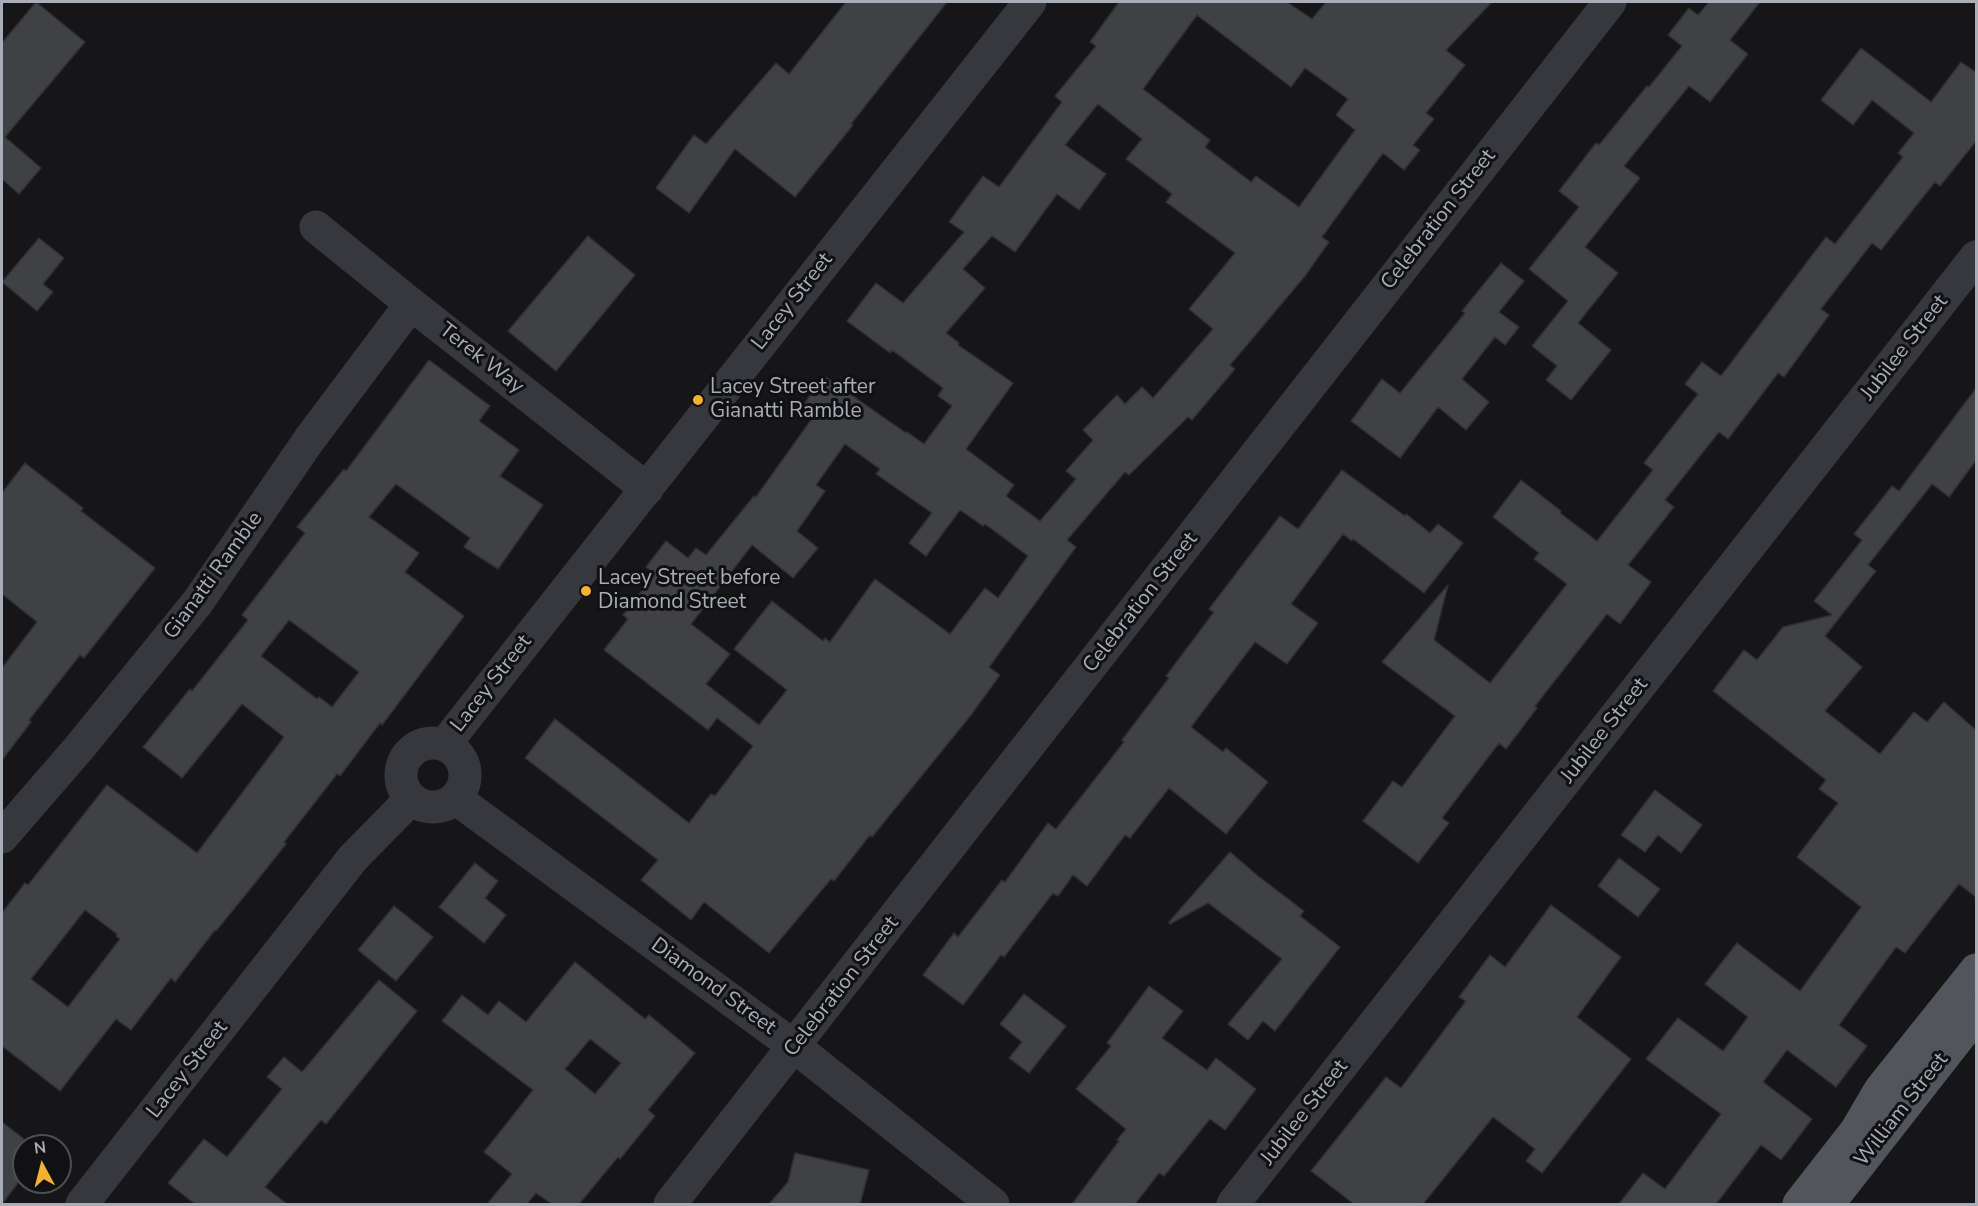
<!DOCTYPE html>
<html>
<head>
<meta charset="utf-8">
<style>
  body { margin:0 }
  #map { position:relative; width:1978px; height:1206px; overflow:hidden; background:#161618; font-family:"Nunito Sans",sans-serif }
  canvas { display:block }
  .frame { position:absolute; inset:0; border:3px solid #a8adb8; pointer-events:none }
  .north { position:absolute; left:12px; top:1134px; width:60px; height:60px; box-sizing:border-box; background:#111113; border:2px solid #4d4f55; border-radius:50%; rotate:353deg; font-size:16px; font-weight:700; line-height:24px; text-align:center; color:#a8adb8 }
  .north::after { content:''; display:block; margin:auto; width:21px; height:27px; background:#f2b134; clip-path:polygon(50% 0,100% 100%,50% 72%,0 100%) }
</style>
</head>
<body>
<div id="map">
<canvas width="1978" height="1206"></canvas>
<div class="frame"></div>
<div class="north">N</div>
</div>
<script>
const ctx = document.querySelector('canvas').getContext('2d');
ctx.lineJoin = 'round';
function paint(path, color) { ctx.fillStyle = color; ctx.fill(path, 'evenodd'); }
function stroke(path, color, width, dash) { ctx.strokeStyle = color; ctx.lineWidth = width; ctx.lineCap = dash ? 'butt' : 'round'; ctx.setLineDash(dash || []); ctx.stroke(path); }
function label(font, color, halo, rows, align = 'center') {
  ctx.font = font + ' "Nunito Sans",sans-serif'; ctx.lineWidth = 6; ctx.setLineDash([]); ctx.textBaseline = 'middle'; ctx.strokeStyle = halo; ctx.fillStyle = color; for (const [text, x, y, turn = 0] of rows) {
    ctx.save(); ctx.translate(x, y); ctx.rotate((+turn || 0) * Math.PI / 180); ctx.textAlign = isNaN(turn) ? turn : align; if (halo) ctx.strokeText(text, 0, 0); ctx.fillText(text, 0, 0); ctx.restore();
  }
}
const building = new Path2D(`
  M 36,2 L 85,42 L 5,137 L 41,168 L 19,194 L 2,179 L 2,43 Z
  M 846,2 L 947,2 L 851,124 L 853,125 L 795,197 L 735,149 L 689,213 L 656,188 L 694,135 L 706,144 L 776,63 L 789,74 Z
  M 1119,2 L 1287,2 L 1312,19 L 1326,2 L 1492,2 L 1446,50 L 1465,65 L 1426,113 L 1434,119 L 1413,145 L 1420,150 L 1404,170 L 1383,153 L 1322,237 L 1329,242 L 1305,276 L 1230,365 L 1235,369 L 1192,420 L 1188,417 L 1129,475 L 1125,472 L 1067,540 L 1076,547 L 989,667 L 1000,675 L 971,715 L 872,837 L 870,835 L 834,881 L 831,879 L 769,953 L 704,902 L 691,920 L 641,880 L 658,860 L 525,758 L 555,719 L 689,823 L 711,794 L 715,796 L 753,746 L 717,718 L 708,730 L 604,650 L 628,619 L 623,615 L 655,574 L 646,567 L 666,541 L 688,558 L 696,548 L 706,555 L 754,496 L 756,497 L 811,420 L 799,411 L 824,376 L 906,433 L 907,432 L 924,444 L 952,406 L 938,396 L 943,388 L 892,350 L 890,353 L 847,321 L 876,283 L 903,303 L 964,232 L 949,222 L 983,176 L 999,187 L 1062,102 L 1055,96 L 1096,46 L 1090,42 ZM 1197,15 L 1291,87 L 1305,68 L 1348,99 L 1336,115 L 1355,130 L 1299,207 L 1256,176 L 1251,182 L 1205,147 L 1210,140 L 1143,89 ZM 1098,104 L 1142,139 L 1126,159 L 1172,194 L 1166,202 L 1235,253 L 1189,309 L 1213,329 L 1153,398 L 1142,387 L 1125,404 L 1117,395 L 1083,430 L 1093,440 L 1066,471 L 1076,479 L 1040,521 L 1006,496 L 1014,485 L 966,449 L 1013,383 L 958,345 L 959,343 L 946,333 L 985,288 L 963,269 L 992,236 L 1015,252 L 1057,194 L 1079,210 L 1106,174 L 1065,145 ZM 845,444 L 880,469 L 876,474 L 932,513 L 909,543 L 926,556 L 960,510 L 983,526 L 985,524 L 1028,556 L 998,598 L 985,588 L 950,634 L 875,579 L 830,642 L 825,638 L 823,641 L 772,601 L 734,649 L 787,690 L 759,725 L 706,684 L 730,654 L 691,624 L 752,545 L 793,578 L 818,548 L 797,531 L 825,491 L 816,485 Z
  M 1709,2 L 1760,2 L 1730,40 L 1748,54 L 1710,102 L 1689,86 L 1624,166 L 1640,178 L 1585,247 L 1618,273 L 1578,323 L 1611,350 L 1571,400 L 1546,380 L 1557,366 L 1532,346 L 1568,301 L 1529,269 L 1579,207 L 1559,191 L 1596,143 L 1599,145 L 1647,86 L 1649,87 L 1682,46 L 1668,35 L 1689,8 L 1698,15 Z
  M 1861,48 L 1931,102 L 1961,62 L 1977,73 L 1977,140 L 1940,186 L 1935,182 L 1881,250 L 1872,243 L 1821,309 L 1829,315 L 1784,377 L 1778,373 L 1728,439 L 1719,432 L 1665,500 L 1674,507 L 1628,565 L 1651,582 L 1620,624 L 1607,614 L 1535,706 L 1537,708 L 1506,749 L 1499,743 L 1442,818 L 1449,823 L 1418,863 L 1363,821 L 1393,781 L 1402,787 L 1455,716 L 1382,662 L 1448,585 L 1434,640 L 1490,683 L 1567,584 L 1534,559 L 1539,553 L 1493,517 L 1521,480 L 1561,511 L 1560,513 L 1597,541 L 1653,470 L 1644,463 L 1698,394 L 1685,384 L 1702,362 L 1721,376 L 1826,237 L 1835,244 L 1903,157 L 1898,153 L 1914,133 L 1872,100 L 1853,125 L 1821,100 Z
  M 588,236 L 635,275 L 556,371 L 508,331 Z
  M 39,238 L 64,258 L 43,284 L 53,292 L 37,311 L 2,282 Z
  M 1501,263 L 1524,281 L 1499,312 L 1519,327 L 1505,345 L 1495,337 L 1462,379 L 1489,402 L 1466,430 L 1438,407 L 1400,458 L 1351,421 L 1382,379 L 1400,393 L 1465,313 L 1462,311 Z
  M 429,360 L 490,406 L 479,421 L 519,450 L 500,476 L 543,505 L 498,569 L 464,547 L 470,538 L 396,484 L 369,517 L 419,553 L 405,572 L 464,616 L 382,725 L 380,723 L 340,776 L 337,774 L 284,842 L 286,844 L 255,883 L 216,931 L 215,930 L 175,982 L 171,978 L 131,1030 L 116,1019 L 60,1091 L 2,1046 L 2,913 L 25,883 L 28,885 L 107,785 L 197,853 L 284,737 L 242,704 L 182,778 L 143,747 L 190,689 L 192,691 L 248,620 L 242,615 L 305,533 L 297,527 L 344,469 L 346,471 ZM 289,620 L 359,672 L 332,707 L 319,697 L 317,699 L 261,656 ZM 85,910 L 117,934 L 116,936 L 120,939 L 68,1007 L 31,979 Z
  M 1977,387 L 1977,459 L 1949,497 L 1932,484 L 1868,565 L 1876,571 L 1825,636 L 1862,667 L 1825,711 L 1880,754 L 1914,712 L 1927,722 L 1944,702 L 1977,731 L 1977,898 L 1959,884 L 1905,953 L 1896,947 L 1839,1025 L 1867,1046 L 1836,1087 L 1787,1050 L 1763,1082 L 1812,1119 L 1781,1160 L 1761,1145 L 1716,1204 L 1619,1204 L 1643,1173 L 1665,1189 L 1721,1114 L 1646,1059 L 1678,1018 L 1723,1051 L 1748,1017 L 1705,984 L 1737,943 L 1800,991 L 1861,907 L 1797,857 L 1838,803 L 1819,789 L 1826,780 L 1713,691 L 1744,650 L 1757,660 L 1783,627 L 1832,615 L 1814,601 L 1862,540 L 1854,534 L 1892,486 L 1899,491 Z
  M 25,463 L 83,508 L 81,511 L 155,568 L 84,658 L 80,655 L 29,720 L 31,722 L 2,760 L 2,668 L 37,622 L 2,594 L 2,493 Z
  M 1342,470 L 1405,516 L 1406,514 L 1430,533 L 1438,524 L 1463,543 L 1424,593 L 1353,539 L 1352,541 L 1343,534 L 1291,604 L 1318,623 L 1287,664 L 1255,642 L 1191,727 L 1223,752 L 1226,748 L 1268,782 L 1226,834 L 1169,788 L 1130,838 L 1125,835 L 1087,886 L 1073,875 L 1058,896 L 1053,893 L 1004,957 L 1001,955 L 963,1005 L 923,975 L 954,933 L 958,937 L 1002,880 L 1005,882 L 1048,823 L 1056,829 L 1124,742 L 1122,740 L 1169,678 L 1166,676 L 1214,612 L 1209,609 L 1280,516 L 1298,529 Z
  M 1655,790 L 1702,825 L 1681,853 L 1658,835 L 1645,852 L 1621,835 Z
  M 1230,852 L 1258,876 L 1304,911 L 1300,916 L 1340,947 L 1275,1031 L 1263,1021 L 1248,1040 L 1228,1024 L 1282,959 L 1208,903 L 1170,924 L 1169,922 Z
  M 1619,858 L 1660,889 L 1638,917 L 1598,886 Z
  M 475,863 L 498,881 L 485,898 L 506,915 L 484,943 L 439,907 Z
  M 1551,905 L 1621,957 L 1577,1017 L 1631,1059 L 1542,1173 L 1526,1161 L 1535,1149 L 1493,1117 L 1423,1204 L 1354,1204 L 1311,1171 L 1386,1077 L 1401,1088 L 1466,1001 L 1459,997 L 1490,955 L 1505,967 Z
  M 394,906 L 433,937 L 396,981 L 358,950 Z
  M 575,962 L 645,1019 L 649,1015 L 695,1053 L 648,1110 L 655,1116 L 620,1159 L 618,1157 L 579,1204 L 552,1204 L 536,1193 L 527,1204 L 487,1204 L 512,1174 L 484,1152 L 533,1090 L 442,1021 L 462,995 L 488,1015 L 499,1001 L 526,1022 ZM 590,1039 L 621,1063 L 595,1094 L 565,1069 Z
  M 379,980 L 417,1011 L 326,1124 L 321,1120 L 265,1187 L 287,1204 L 195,1204 L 168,1183 L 204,1139 L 227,1157 L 282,1089 L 267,1077 L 284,1057 L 302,1072 Z
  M 1149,986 L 1183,1011 L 1162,1038 L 1207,1070 L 1216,1058 L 1256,1089 L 1225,1130 L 1210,1119 L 1164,1176 L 1159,1173 L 1135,1204 L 1072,1204 L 1119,1141 L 1117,1140 L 1126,1129 L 1076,1089 L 1111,1046 L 1107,1043 Z
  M 1024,994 L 1066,1026 L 1029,1073 L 1009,1058 L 1022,1042 L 1000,1024 Z
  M 2,1122 L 24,1139 L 24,1175 L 2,1204 Z
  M 795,1153 L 869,1170 L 860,1204 L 769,1204 L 788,1182 Z`);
paint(building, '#404145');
stroke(building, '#303034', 1.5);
stroke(new Path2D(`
  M 316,227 L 411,304 L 647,489
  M401 775a32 32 0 1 1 64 0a32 32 0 1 1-64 0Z
  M 445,744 L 1030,2
  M 455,798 L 795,1047 L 993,1204
  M 2,837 L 79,748 L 197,603 L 309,440 L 411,304
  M 82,1204 L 353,858 L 411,799
  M 670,1204 L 1610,2
  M 1233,1204 L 1976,257`), '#37383d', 33);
stroke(new Path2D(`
  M 1799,1204 L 1856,1131 L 1880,1090 L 1976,970
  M 1828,1204 L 1976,1015`), '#53555c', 33);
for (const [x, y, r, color] of [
  [698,400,6,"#f2b134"],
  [586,591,6,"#f2b134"]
]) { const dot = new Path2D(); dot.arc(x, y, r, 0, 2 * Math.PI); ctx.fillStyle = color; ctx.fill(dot); stroke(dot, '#111113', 2); }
label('21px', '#a8adb8', '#111113', [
  ["Celebration Street",1439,220,-52],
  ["Lacey Street",793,302,-52],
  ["Jubilee Street",1905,348,-52],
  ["Terek Way",481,359,38],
  ["Gianatti Ramble",214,576,-54],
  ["Celebration Street",1141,603,-52],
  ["Lacey Street",492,684,-52],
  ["Jubilee Street",1605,731,-52],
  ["Diamond Street",713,987,36],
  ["Celebration Street",842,987,-52],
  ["Lacey Street",188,1070,-52],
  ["William Street",1902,1110,-52],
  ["Jubilee Street",1305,1113,-52]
]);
label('21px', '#a8adb8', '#111113', [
  ["Lacey Street after",710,388],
  ["Gianatti Ramble",710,412],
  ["Lacey Street before",598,579],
  ["Diamond Street",598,603]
], 'left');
</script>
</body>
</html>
